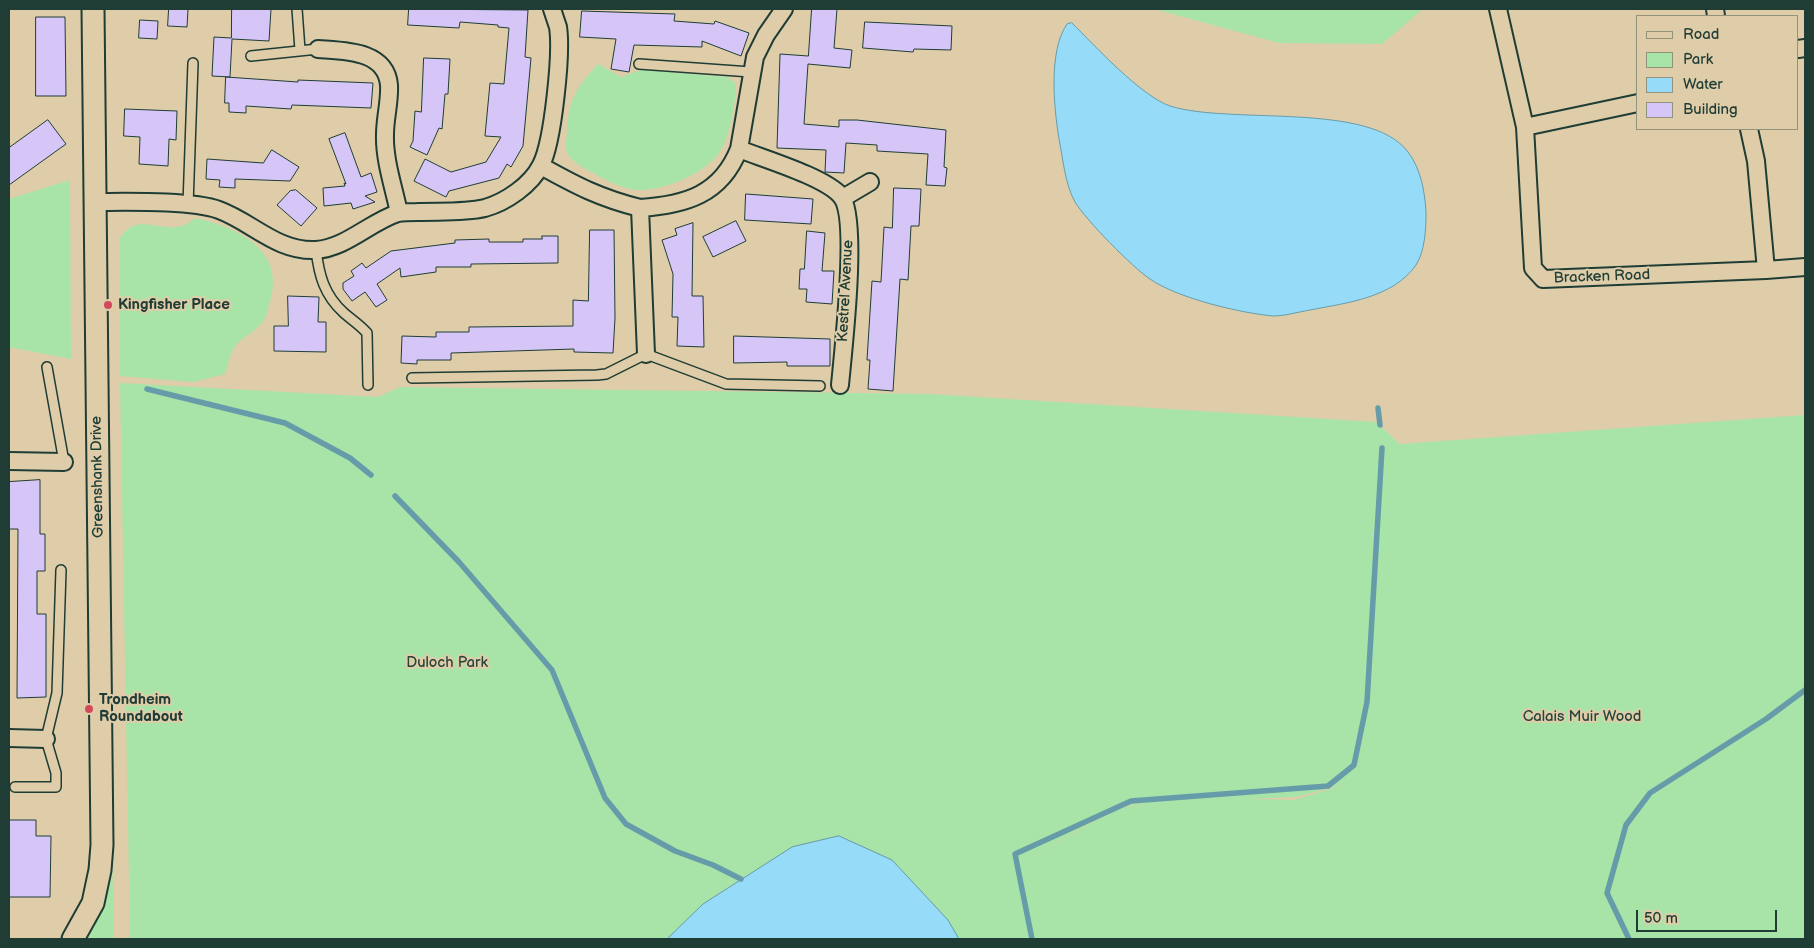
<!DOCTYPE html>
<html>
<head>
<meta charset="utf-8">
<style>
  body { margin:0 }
  #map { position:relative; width:1814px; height:948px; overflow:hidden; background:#dfcdaa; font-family:"Balsamiq Sans",sans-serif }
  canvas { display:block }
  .frame { position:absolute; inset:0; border:10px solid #1f3d34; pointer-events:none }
  .legend { position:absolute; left:1636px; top:15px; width:162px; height:115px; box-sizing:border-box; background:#dfcdaa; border:1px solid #92937b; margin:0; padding:6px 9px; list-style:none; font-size:15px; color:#1f3d34 }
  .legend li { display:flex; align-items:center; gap:10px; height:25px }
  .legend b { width:25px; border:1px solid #92937b }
  .scale { position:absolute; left:1636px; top:910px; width:141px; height:22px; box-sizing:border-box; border:2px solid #1f3d34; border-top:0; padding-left:6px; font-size:15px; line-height:18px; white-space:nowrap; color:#1f3d34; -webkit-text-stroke:4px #dfcdaa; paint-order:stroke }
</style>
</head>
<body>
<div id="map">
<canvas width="1814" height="948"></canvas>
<div class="frame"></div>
<ul class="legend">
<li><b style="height:6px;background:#dfcdaa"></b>Road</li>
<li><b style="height:14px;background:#a8e3a8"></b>Park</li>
<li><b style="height:14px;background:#96dbf8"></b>Water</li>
<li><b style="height:14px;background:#d6c6f8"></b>Building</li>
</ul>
<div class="scale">50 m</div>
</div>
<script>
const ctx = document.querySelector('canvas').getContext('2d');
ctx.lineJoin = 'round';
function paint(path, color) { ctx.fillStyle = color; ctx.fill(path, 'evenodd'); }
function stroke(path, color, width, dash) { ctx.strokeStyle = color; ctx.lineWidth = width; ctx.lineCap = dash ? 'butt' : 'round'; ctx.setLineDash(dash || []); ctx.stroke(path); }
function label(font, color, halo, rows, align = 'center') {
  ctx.font = font + ' "Balsamiq Sans",sans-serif'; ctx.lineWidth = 4; ctx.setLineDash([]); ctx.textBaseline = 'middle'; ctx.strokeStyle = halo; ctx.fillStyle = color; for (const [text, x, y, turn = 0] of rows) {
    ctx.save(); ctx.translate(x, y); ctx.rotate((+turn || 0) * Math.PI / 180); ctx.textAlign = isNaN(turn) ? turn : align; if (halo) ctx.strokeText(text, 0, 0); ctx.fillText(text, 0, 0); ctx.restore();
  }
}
paint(new Path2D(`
  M 1154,9 L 1423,9 L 1382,44 L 1279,43 Z
  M 598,64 L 621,77 L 641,70 L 728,77 L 736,84 C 736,103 730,134 721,150 C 707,174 656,195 630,189 C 617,186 606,180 595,174 C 584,168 570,162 566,150 C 565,144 567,136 567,130 C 569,98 577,87 598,64 Z
  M 70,180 L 71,359 L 9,347 L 9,199 Z
  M 195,218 C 237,227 286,250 270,301 C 268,307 267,315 264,320 C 258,330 244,336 236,345 C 230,352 228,365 225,374 L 193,382 L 120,376 L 120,238 C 136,212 159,232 182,226 C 186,225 191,221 195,218 Z
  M 120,383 L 378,397 L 400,387 L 930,394 L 1376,422 L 1400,444 L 1805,415 L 1805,939 L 130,939 ZM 1347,784 L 1294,800 L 1249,799 L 1295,797 ZM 1146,805 L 1119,807 L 1015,867 L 1119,806 Z
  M 112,847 L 114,939 L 87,939 L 90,931 Z`), '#a8e3a8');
const water = new Path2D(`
  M 1072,23 C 1095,46 1141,96 1170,106 C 1230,125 1370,101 1408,152 C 1421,169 1425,192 1426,213 C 1426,229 1425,251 1416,265 C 1393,298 1346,303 1310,310 C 1298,312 1285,316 1273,316 C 1240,313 1177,298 1150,279 C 1132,267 1086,220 1075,202 C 1065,184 1063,159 1059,139 C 1054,108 1048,51 1067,24 Z
  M 839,836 L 892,860 L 948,920 L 959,939 L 667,939 L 703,904 L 792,847 Z`);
paint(water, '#96dbf8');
stroke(water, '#669caa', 1);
stroke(new Path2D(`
  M 147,389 L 285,423 L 350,458 L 371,475
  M 1378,408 L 1380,425
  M 395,496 L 459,562 L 552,670 L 605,798 L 626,824 L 675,851 L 713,865 L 741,879
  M 1032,939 L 1015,854 L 1131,801 L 1328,786 L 1354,765 L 1367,702 L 1382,448
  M 1629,939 L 1607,893 L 1626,825 L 1650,793 L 1766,719 L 1805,690`), '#669caa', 5.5);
const building = new Path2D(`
  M 169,9 L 188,9 L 187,27 L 168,26 Z
  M 232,9 L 271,9 L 269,41 L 232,39 L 230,77 L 212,76 L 214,37 L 231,38 Z
  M 409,9 L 528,10 L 525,57 L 531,58 L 523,146 L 511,167 L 507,164 L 499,178 L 449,191 L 446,197 L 414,181 L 425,159 L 451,172 L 486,162 L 501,137 L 485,136 L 490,83 L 504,84 L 509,28 L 498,27 L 498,25 L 460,22 L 459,28 L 408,25 Z
  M 812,9 L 837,9 L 834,48 L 852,50 L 850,68 L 808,64 L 804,124 L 839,127 L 839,120 L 857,120 L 946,130 L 944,167 L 947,168 L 945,186 L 926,185 L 928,154 L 877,151 L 877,145 L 846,143 L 844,173 L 825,172 L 826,150 L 777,148 L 780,54 L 808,56 Z
  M 582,11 L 675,14 L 674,21 L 714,24 L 715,21 L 749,33 L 741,56 L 702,41 L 702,47 L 634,45 L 629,72 L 611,69 L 616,39 L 580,37 Z
  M 36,17 L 65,17 L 66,96 L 36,96 Z
  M 140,20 L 158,21 L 157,39 L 139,38 Z
  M 865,22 L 952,26 L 951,50 L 914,49 L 913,52 L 863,48 Z
  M 424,58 L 450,59 L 448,94 L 445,94 L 442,129 L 439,128 L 427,155 L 410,147 L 413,141 L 415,111 L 421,112 Z
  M 226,77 L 298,82 L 298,80 L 373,83 L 371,108 L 292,105 L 291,109 L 246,106 L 246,113 L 229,112 L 229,103 L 225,103 Z
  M 125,109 L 177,111 L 176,140 L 169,139 L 168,166 L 139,164 L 140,137 L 124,136 Z
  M 48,120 L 66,144 L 9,185 L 9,148 Z
  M 345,133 L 361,177 L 371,173 L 377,192 L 365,196 L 375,202 L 353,209 L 351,203 L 324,206 L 323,188 L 345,186 L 344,183 L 346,184 L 329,139 Z
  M 272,150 L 299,167 L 290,181 L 235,179 L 235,188 L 219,187 L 220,180 L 206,179 L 207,159 L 263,163 Z
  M 894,188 L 921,189 L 919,226 L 911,226 L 908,280 L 900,279 L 893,391 L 868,389 L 870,360 L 867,360 L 872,281 L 881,282 L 884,227 L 892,228 Z
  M 296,190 L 317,208 L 301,226 L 277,205 L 290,191 Z
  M 746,194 L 813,199 L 811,224 L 745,220 Z
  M 736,221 L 746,241 L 713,257 L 703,237 Z
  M 693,223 L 692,296 L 703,296 L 704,347 L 677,346 L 678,317 L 672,317 L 673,274 L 662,240 L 677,235 L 675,229 Z
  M 590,230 L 614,230 L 615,318 L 613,353 L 574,352 L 574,349 L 451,353 L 451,360 L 417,360 L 417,364 L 401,363 L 402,336 L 436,337 L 436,332 L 469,332 L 469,327 L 573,326 L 573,300 L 588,301 Z
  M 807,231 L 825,233 L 822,271 L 834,271 L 832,304 L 806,302 L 807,289 L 799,289 L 800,269 L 804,269 Z
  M 542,236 L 558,236 L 558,263 L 471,264 L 471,267 L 436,267 L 436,272 L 401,277 L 400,268 L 377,284 L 387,300 L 376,307 L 365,292 L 352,301 L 343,289 L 343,283 L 354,276 L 351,271 L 362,263 L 366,268 L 391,251 L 455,243 L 455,240 L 489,239 L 489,242 L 523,242 L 523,239 L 542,239 Z
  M 288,296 L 319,297 L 318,322 L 326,322 L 326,352 L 274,351 L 274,326 L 288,326 Z
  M 734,336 L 830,339 L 830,366 L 787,366 L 787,362 L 734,363 Z
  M 40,480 L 40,534 L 45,534 L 45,571 L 37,571 L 37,614 L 46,614 L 46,697 L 17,698 L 18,529 L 9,529 L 9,482 Z
  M 9,820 L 36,820 L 36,836 L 51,836 L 50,897 L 9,897 Z`);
paint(building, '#d6c6f8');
stroke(building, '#1f3d34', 1);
const service = new Path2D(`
  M 297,9 L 300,50
  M 251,56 L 318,49
  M 639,64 L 751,72
  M 188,205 L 193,63
  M 316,250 C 319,275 324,295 344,313 C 352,320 360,325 367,333 L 368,385
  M 47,367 L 64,462
  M 412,378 L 597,375 L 606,374 L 646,354 L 726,384 L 820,386
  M 15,787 L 56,787 L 56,773 L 46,739 L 57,693 L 61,570`);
const minor = new Path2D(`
  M 1498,9 L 1525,127 L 1533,268 L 1543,279 L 1766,270 L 1756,161 L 1749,129
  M 1715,9 L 1716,16
  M 318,49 C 344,51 386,50 389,85 C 390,101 385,118 385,134 C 384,160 394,188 399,213
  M 1798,49 L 1805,48
  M 1525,127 L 1638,103
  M 739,149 C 764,159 825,177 841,196 C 859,217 843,352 840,385
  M 541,166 C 577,186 600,198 640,208 L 646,354
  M 843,198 L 870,182
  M 94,202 C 126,202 190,200 219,210 C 252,222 277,252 316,250 C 346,248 370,222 398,213 C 404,212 411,212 417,212 C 440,211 463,213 485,208 C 506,202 531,185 541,165 C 553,142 562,53 558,27 C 556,21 554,15 552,9
  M 640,208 C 685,205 721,195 739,149 L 755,57 L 766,35 L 784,9
  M 1766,270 L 1805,267
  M 9,461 L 64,462
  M 9,738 L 46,739`);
const tertiary = new Path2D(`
  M 73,939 L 93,903 L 100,870 L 102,845 L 93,9`);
stroke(service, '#1f3d34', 12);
stroke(minor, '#1f3d34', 20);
stroke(tertiary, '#1f3d34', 25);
stroke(service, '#dfcdaa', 9);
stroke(minor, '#dfcdaa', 16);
stroke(tertiary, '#dfcdaa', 21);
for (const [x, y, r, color] of [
  [108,305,5,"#d1495b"],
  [89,709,5,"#d1495b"]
]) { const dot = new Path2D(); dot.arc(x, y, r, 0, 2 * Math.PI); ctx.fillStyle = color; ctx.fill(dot); stroke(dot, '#dfcdaa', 2); }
label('15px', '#1f3d34', '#dfcdaa', [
  ["Bracken Road",1602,277,-2],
  ["Kestrel Avenue",846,291,-87],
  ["Greenshank Drive",98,477,-91]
]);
label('bold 15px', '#1f3d34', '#dfcdaa', [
  ["Kingfisher Place",118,305],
  ["Trondheim",99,700],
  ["Roundabout",99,717]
], 'left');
label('15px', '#26453a', '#dfcdaa', [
  ["Duloch Park",447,663],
  ["Calais Muir Wood",1582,717]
]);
</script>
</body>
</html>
